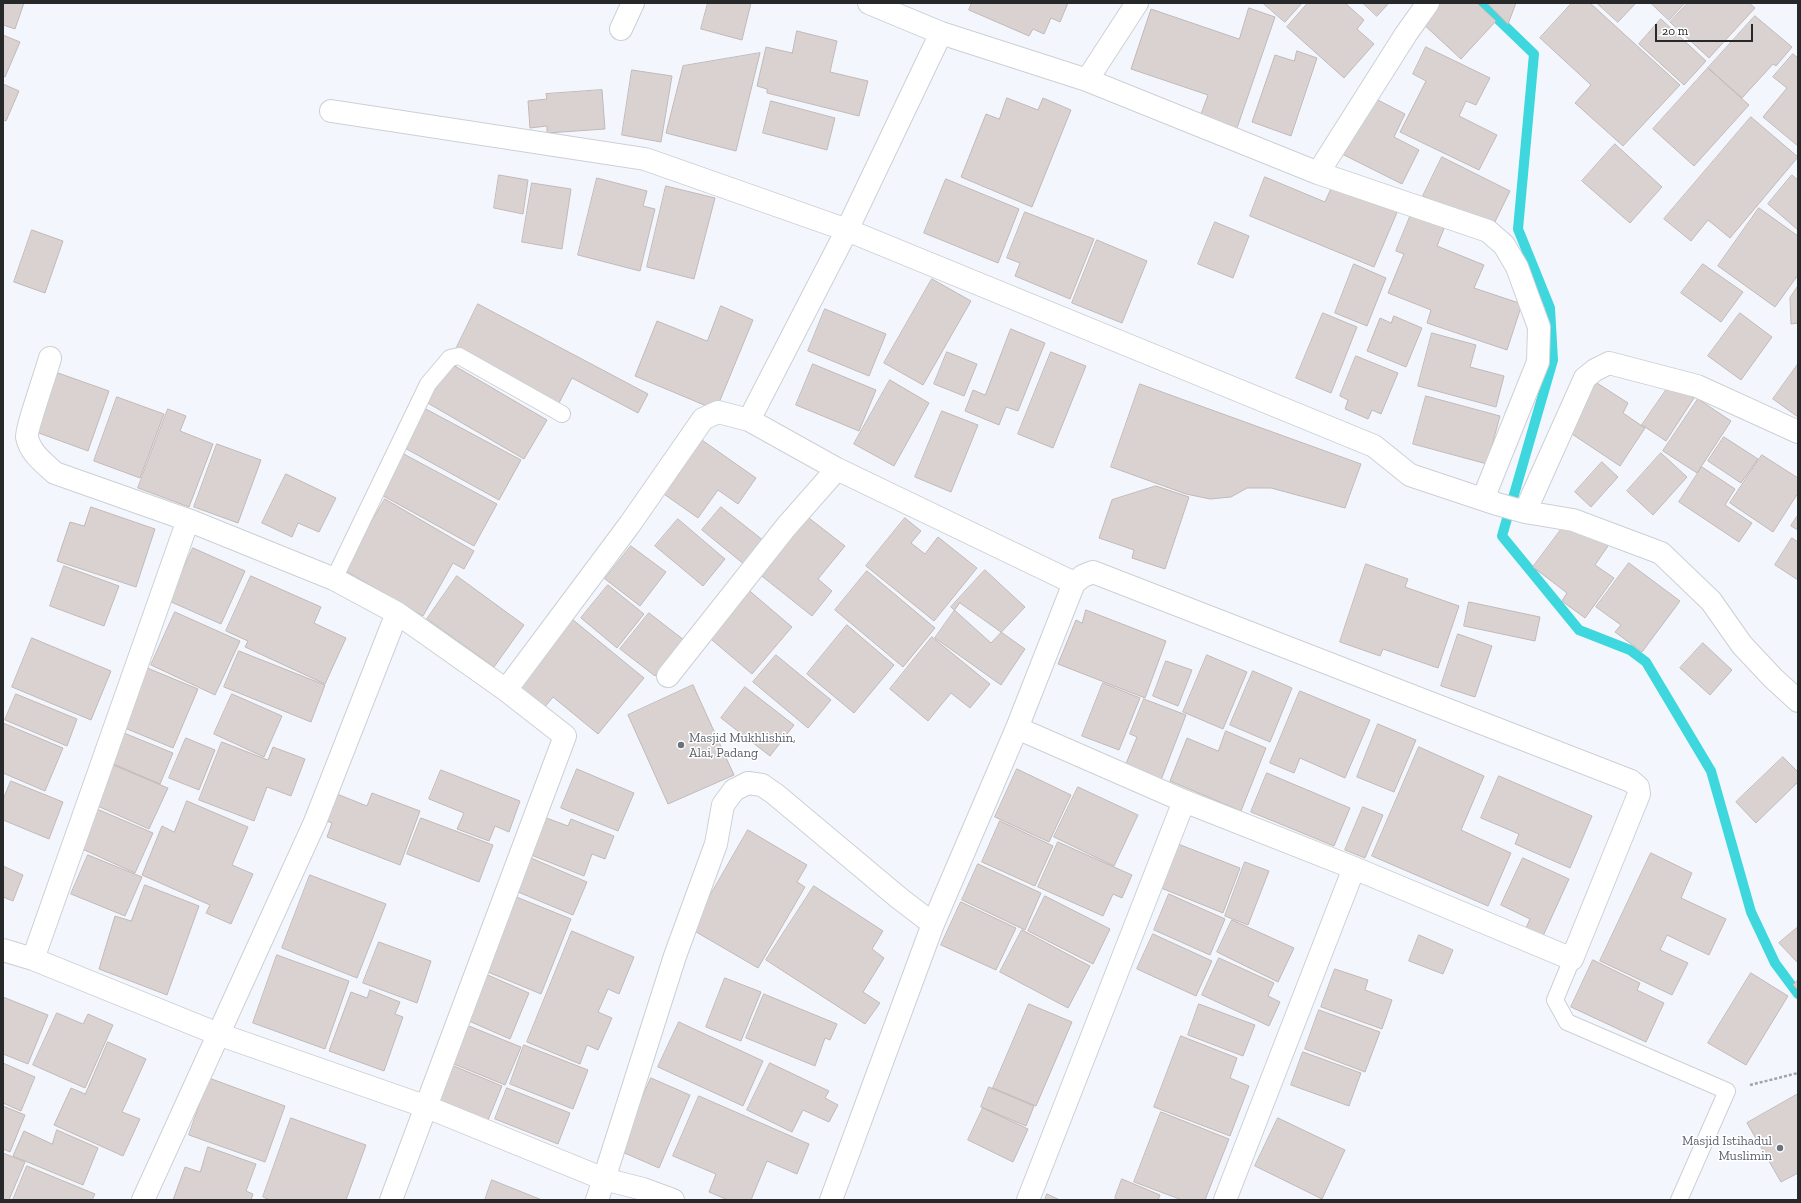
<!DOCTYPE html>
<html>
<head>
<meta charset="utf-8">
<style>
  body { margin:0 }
  #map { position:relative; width:1801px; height:1203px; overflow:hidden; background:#f3f7fd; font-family:"Zilla Slab",serif }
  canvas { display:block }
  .frame { position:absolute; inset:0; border:4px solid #26282a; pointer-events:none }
  .scale { position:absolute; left:1655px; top:24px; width:98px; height:18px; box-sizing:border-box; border:2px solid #26282a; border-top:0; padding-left:5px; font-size:12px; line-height:14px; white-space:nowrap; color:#26282a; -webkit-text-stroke:3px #fff; paint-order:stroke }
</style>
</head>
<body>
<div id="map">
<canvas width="1801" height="1203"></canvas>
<div class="frame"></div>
<div class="scale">20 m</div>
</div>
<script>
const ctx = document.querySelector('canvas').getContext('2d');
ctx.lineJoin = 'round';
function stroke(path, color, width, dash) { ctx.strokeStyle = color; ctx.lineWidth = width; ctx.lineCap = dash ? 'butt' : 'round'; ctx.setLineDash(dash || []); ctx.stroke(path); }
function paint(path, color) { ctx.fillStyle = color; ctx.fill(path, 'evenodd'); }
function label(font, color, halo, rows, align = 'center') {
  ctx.font = font + ' "Zilla Slab",serif'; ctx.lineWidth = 3; ctx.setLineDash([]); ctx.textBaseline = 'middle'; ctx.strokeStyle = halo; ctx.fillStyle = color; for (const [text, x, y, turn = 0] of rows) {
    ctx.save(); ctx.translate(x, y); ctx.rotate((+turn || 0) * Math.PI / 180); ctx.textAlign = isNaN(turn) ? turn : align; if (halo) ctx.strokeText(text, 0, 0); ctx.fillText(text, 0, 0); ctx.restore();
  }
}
stroke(new Path2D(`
  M 1481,3 L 1534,54 L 1518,229 L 1550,308 L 1553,360 L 1502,536 L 1579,630 L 1630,650 L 1646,662 L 1711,771 L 1751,912 L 1775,963 L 1798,994`), '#3dd7dd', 10);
const building = new Path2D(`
  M 3,3 L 24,3 L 15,29 L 3,25 Z
  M 708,3 L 751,3 L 742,40 L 701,29 Z
  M 972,3 L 1068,3 L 1060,22 L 1051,18 L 1044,34 L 1033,29 L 1029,36 L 969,10 Z
  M 1263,3 L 1302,3 L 1285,22 Z
  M 1308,3 L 1345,3 L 1364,20 L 1357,29 L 1374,44 L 1344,78 L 1287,27 Z
  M 1363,3 L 1389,3 L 1377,16 Z
  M 1439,3 L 1477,3 L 1496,21 L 1461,59 L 1421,22 Z
  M 1487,3 L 1516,3 L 1508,24 Z
  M 1572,3 L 1590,3 L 1680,85 L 1623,146 L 1575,103 L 1591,85 L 1540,38 Z
  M 1597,3 L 1636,3 L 1618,22 Z
  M 1651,3 L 1685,3 L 1669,20 Z
  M 1688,3 L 1749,3 L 1755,8 L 1709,58 L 1670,22 Z
  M 1249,8 L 1275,17 L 1237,128 L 1201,114 L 1208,95 L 1131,69 L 1151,9 L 1239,39 Z
  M 1755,16 L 1792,47 L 1776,66 L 1773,64 L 1742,98 L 1708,68 Z
  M 1661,19 L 1706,61 L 1684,85 L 1639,44 Z
  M 797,31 L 837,41 L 830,72 L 868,81 L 859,116 L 767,93 L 767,89 L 757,86 L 766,47 L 792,53 Z
  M 3,35 L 20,42 L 5,77 L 3,76 Z
  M 1426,47 L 1490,78 L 1476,105 L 1466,101 L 1459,116 L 1497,135 L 1479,170 L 1400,132 L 1426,81 L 1413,74 Z
  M 1297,51 L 1317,58 L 1291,136 L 1252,122 L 1275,55 L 1294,61 Z
  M 760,53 L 736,151 L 666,133 L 683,66 Z
  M 1793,54 L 1798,58 L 1798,146 L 1763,117 L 1787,88 L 1773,77 Z
  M 1708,68 L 1749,105 L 1694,166 L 1653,129 Z
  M 632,70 L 672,76 L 661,142 L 622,135 Z
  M 3,84 L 19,91 L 6,121 L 3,120 Z
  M 602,90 L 605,129 L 547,133 L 547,126 L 530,128 L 528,101 L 547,99 L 546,94 Z
  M 1370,96 L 1405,114 L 1394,137 L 1419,150 L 1402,184 L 1342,154 Z
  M 1007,98 L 1038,110 L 1043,98 L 1071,110 L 1032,207 L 961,177 L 986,114 L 999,119 Z
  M 771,101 L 835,118 L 827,150 L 763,133 Z
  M 1751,117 L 1798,157 L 1730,238 L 1708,220 L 1691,241 L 1664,219 Z
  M 1615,144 L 1662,187 L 1630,223 L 1582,181 Z
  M 1442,157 L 1510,191 L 1491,230 L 1423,196 Z
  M 499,175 L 528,180 L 523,214 L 494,208 Z
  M 1792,175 L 1798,180 L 1798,230 L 1768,204 Z
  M 1265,177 L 1325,202 L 1333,184 L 1398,210 L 1374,267 L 1250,216 Z
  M 597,178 L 647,191 L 643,206 L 655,209 L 640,271 L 578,255 Z
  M 946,179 L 1019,209 L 998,263 L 924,233 Z
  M 532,183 L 571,189 L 562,249 L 522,242 Z
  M 666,186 L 715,198 L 694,279 L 647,267 Z
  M 1414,207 L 1447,221 L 1437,246 L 1484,265 L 1474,288 L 1522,304 L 1507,350 L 1427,323 L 1431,310 L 1388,293 L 1404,254 L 1396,251 Z
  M 1759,208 L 1798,236 L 1798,275 L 1775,307 L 1718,266 Z
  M 1025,212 L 1094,239 L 1070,299 L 1015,276 L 1020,263 L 1007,258 Z
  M 1215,222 L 1249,236 L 1233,278 L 1198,264 Z
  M 32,230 L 63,241 L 45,293 L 14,282 Z
  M 1097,240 L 1147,261 L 1122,323 L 1072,303 Z
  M 1354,264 L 1386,278 L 1367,326 L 1335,313 Z
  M 1703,264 L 1743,292 L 1721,322 L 1681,293 Z
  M 932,279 L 971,301 L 923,385 L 884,363 Z
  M 1798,286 L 1798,323 L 1791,324 L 1790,298 Z
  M 478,304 L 648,394 L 638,413 L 572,378 L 559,403 L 456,349 Z
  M 721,306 L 753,320 L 716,410 L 635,376 L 657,321 L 707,341 Z
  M 825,309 L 886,334 L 869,376 L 808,351 Z
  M 1323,313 L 1357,327 L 1331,393 L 1296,378 Z
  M 1740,313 L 1772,337 L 1741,380 L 1708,356 Z
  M 1394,316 L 1422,328 L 1406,367 L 1367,351 L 1380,318 L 1391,323 Z
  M 1011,329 L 1045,343 L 1018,411 L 1006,407 L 999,425 L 965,411 L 973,390 L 985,395 Z
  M 1432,333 L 1476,345 L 1470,367 L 1504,376 L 1496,407 L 1418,386 Z
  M 947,352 L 977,364 L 964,396 L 934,384 Z
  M 1051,352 L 1086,366 L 1053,448 L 1018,434 Z
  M 1356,356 L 1398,373 L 1381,414 L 1372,410 L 1368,419 L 1345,409 L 1348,400 L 1340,396 Z
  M 448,362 L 547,420 L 524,459 L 426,402 Z
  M 813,364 L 876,390 L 859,431 L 796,405 Z
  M 1798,364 L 1798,417 L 1773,399 Z
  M 58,373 L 109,391 L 88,451 L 36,432 Z
  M 890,380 L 929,403 L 894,466 L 854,444 Z
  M 1597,383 L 1628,403 L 1623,413 L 1645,428 L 1620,466 L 1566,430 Z
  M 1671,383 L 1694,398 L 1666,441 L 1642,425 Z
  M 1140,384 L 1361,464 L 1345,508 L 1271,488 L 1247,488 L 1231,497 L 1210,499 L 1186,494 L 1111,467 Z
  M 1426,396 L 1500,416 L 1487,464 L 1413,444 Z
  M 117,397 L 164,414 L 140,478 L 94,461 Z
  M 1698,399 L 1731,421 L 1697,473 L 1663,451 Z
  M 424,408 L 521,460 L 499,500 L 403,447 Z
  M 168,409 L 186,416 L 180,431 L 213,444 L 189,507 L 138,488 Z
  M 942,411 L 978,425 L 951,492 L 915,477 Z
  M 1724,437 L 1758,459 L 1741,483 L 1708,461 Z
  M 699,438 L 756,478 L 738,504 L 718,490 L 698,518 L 661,492 Z
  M 217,444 L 261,460 L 238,523 L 194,507 Z
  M 400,452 L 497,504 L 474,546 L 378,493 Z
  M 1661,453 L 1687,477 L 1653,515 L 1627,491 Z
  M 1762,455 L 1798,478 L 1798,493 L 1773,532 L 1730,503 Z
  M 1602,462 L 1618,477 L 1591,507 L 1575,492 Z
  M 1702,467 L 1735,489 L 1725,505 L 1752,523 L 1739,542 L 1679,502 Z
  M 286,474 L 336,498 L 319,532 L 298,523 L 292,537 L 262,523 Z
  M 1156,486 L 1189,497 L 1165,569 L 1132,558 L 1134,550 L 1099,538 L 1112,500 Z
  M 385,499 L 474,551 L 464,569 L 453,563 L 423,616 L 344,570 Z
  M 91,507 L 155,529 L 136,587 L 57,561 L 70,522 L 84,526 Z
  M 721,507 L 764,541 L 745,565 L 702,530 Z
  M 805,515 L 845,546 L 818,579 L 832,591 L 812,616 L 758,573 Z
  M 1798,515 L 1798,530 L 1791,526 Z
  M 905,518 L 921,531 L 911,543 L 925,554 L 938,537 L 977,568 L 934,621 L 866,566 Z
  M 678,519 L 725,559 L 703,586 L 655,546 Z
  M 1563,527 L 1610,543 L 1595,565 L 1614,578 L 1585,618 L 1562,601 L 1567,593 L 1533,567 Z
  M 1792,538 L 1798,542 L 1798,580 L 1775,565 Z
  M 631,546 L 666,572 L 640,606 L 605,579 Z
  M 193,548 L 245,571 L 221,624 L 169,601 Z
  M 1629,563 L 1680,601 L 1642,652 L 1615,632 L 1621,625 L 1596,607 Z
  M 1366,564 L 1408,579 L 1405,587 L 1459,606 L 1438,668 L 1383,649 L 1380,656 L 1340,642 Z
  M 64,566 L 119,586 L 104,626 L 50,606 Z
  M 985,570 L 1025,607 L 991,643 L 951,607 Z
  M 867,571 L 935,628 L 903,667 L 835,610 Z
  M 251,576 L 321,607 L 314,623 L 346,638 L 325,684 L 245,647 L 248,641 L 226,631 Z
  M 457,576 L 524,625 L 494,667 L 427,619 Z
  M 608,585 L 644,614 L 617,648 L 581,618 Z
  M 745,587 L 792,627 L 752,674 L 705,634 Z
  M 1469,602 L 1540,617 L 1535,641 L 1464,626 Z
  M 960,603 L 1025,649 L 1001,685 L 935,638 Z
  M 1086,610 L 1166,641 L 1145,698 L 1058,664 L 1076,620 L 1082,623 Z
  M 175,612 L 240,641 L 215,695 L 151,665 Z
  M 649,613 L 684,640 L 655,676 L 620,649 Z
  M 572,619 L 644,678 L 598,734 L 553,697 L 544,708 L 517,687 Z
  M 847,625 L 894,665 L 854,713 L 807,674 Z
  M 1458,634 L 1492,646 L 1475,697 L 1441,686 Z
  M 932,637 L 990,684 L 970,708 L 951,693 L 928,721 L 890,689 Z
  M 32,638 L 111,671 L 91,720 L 12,687 Z
  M 1703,643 L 1732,670 L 1710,695 L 1680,668 Z
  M 239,651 L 325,685 L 311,722 L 224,687 Z
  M 776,655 L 831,700 L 808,728 L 753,682 Z
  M 1207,655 L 1247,672 L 1223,729 L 1183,712 Z
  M 1166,661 L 1192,670 L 1178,706 L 1153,696 Z
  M 145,667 L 198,689 L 173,748 L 120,726 Z
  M 1253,671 L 1292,688 L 1270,742 L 1230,725 Z
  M 1103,683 L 1140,698 L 1119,750 L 1082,736 Z
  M 693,685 L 734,775 L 668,804 L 628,715 Z
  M 745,687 L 794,725 L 770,756 L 721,718 Z
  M 1300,691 L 1370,720 L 1345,778 L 1300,758 L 1294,773 L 1270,763 Z
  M 16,694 L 77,719 L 67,746 L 5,720 Z
  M 232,694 L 282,716 L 264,757 L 214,734 Z
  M 1144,699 L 1186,715 L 1161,780 L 1125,766 L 1137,737 L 1130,734 Z
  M 3,723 L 63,748 L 45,791 L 3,773 Z
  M 1378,724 L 1416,740 L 1394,792 L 1357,777 Z
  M 1226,731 L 1266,748 L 1241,811 L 1170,781 L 1187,738 L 1218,751 Z
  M 124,733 L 173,753 L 160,784 L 111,763 Z
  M 186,738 L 215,750 L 199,790 L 169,778 Z
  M 222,742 L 268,760 L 273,747 L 305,759 L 291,796 L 267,787 L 254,821 L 199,800 Z
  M 1419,747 L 1484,776 L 1461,830 L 1511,853 L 1488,906 L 1372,856 Z
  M 1783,757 L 1798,772 L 1798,782 L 1756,823 L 1736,802 Z
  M 111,764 L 168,788 L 149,829 L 93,804 Z
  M 577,769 L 634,793 L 618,831 L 561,808 Z
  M 1017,769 L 1071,795 L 1049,842 L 995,817 Z
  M 441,770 L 520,801 L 509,832 L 495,826 L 489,841 L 457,829 L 464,813 L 429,799 Z
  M 1267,773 L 1350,808 L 1334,846 L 1251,812 Z
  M 1499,776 L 1592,816 L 1570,868 L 1515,844 L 1519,834 L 1481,818 Z
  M 11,781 L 63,802 L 49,839 L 3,820 L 3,800 Z
  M 1078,787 L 1138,815 L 1114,866 L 1054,837 Z
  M 332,792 L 367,806 L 372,793 L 420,811 L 400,865 L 327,837 L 332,823 L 321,819 Z
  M 187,801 L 248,827 L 232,865 L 253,874 L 231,924 L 206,913 L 210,905 L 142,875 L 162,826 L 174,832 Z
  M 1363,807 L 1383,815 L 1365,858 L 1345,850 Z
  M 97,809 L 153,833 L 135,873 L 80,848 Z
  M 541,816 L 568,826 L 571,819 L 614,836 L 605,859 L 592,854 L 584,876 L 526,853 Z
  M 421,818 L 493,845 L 479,882 L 407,854 Z
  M 1000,821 L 1053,846 L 1035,886 L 982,862 Z
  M 748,830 L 807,865 L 797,882 L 805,887 L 758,968 L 691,929 Z
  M 1058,842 L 1132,875 L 1122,898 L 1113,894 L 1103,916 L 1038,887 Z
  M 1178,844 L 1240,868 L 1223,913 L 1161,888 Z
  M 1651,853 L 1692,873 L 1681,898 L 1726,919 L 1709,955 L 1667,935 L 1660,950 L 1688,963 L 1672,995 L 1600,961 Z
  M 88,855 L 142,877 L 125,916 L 71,894 Z
  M 524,855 L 587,882 L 573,915 L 511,889 Z
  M 1523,858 L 1569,879 L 1543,936 L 1526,928 L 1530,919 L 1501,905 Z
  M 1245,862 L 1269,871 L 1248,925 L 1225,916 Z
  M 978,864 L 1041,893 L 1025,930 L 962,900 Z
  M 3,866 L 23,875 L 13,901 L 3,897 Z
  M 310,875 L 386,904 L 357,978 L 282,948 Z
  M 145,885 L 199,906 L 167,995 L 99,969 L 115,916 L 131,921 Z
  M 814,886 L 883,931 L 872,949 L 884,958 L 863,992 L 880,1003 L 865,1024 L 766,960 Z
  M 1169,894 L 1225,919 L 1210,955 L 1154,930 Z
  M 514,896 L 571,919 L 541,994 L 483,970 Z
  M 1045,896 L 1110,929 L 1093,964 L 1028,931 Z
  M 961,902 L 1016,928 L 996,970 L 941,945 Z
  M 1232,920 L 1294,948 L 1278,982 L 1217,952 Z
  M 1798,927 L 1798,963 L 1779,943 Z
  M 1022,930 L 1090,966 L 1068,1008 L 1000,972 Z
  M 572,931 L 634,957 L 619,994 L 608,989 L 598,1012 L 612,1018 L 598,1050 L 587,1045 L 580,1064 L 527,1042 Z
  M 1153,934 L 1212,961 L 1196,996 L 1137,969 Z
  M 1419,935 L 1453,950 L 1443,974 L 1409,961 Z
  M 379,942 L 431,961 L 417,1003 L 363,983 Z
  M 277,955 L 349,981 L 325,1049 L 253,1023 Z
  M 1219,958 L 1274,983 L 1268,996 L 1280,1002 L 1269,1026 L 1202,995 Z
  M 1593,960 L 1640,983 L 1637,990 L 1664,1003 L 1646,1042 L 1571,1007 Z
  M 1335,969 L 1368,980 L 1365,990 L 1392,1000 L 1382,1029 L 1321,1007 Z
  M 481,972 L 529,993 L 510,1039 L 462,1018 Z
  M 1751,973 L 1788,996 L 1746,1065 L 1708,1043 Z
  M 725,978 L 761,992 L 741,1041 L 706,1027 Z
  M 1798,980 L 1798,990 L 1793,985 Z
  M 370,990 L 400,1002 L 395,1014 L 403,1017 L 384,1071 L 329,1051 L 351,992 L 367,998 Z
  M 764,994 L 837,1024 L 830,1040 L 825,1038 L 815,1066 L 746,1038 Z
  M 3,997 L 48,1015 L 28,1064 L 3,1054 Z
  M 1029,1004 L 1072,1022 L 1036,1106 L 993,1088 Z
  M 1199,1004 L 1255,1025 L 1243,1056 L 1188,1035 Z
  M 1319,1010 L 1380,1032 L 1365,1072 L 1305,1049 Z
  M 57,1013 L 83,1024 L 88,1014 L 113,1025 L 85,1088 L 33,1065 Z
  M 679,1022 L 763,1061 L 743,1106 L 658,1067 Z
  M 464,1024 L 521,1047 L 505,1085 L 449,1062 Z
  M 1181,1036 L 1237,1058 L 1230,1078 L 1249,1086 L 1230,1136 L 1154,1107 Z
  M 108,1042 L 146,1059 L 122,1112 L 140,1119 L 123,1156 L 54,1125 L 71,1088 L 85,1094 Z
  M 524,1045 L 588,1070 L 573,1109 L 510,1084 Z
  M 1303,1052 L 1361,1073 L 1349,1106 L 1291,1085 Z
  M 3,1063 L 35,1077 L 21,1111 L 3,1103 Z
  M 770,1063 L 829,1091 L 825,1098 L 838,1105 L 829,1122 L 803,1110 L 792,1132 L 747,1110 Z
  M 449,1064 L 502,1086 L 486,1125 L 433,1103 Z
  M 209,1078 L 285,1106 L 265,1162 L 189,1135 Z
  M 651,1078 L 690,1095 L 659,1168 L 620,1151 Z
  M 989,1087 L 1034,1106 L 1026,1126 L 981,1107 Z
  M 507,1088 L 570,1113 L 558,1144 L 495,1119 Z
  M 1798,1094 L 1798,1173 L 1781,1182 L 1747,1123 Z
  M 699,1096 L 809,1144 L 797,1174 L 767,1161 L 751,1200 L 728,1200 L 709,1192 L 716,1174 L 673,1156 Z
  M 3,1106 L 25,1115 L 10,1152 L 3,1149 Z
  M 983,1108 L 1028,1129 L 1013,1162 L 968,1140 Z
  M 1161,1112 L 1229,1139 L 1205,1200 L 1182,1200 L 1134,1182 Z
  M 291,1118 L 366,1145 L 346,1200 L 270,1200 L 263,1197 Z
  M 1278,1118 L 1345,1150 L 1322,1199 L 1255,1166 Z
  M 57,1130 L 98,1148 L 83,1185 L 13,1156 L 24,1131 L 52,1144 Z
  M 208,1147 L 256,1164 L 246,1191 L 253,1194 L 251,1200 L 173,1200 L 185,1167 L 200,1172 Z
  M 3,1153 L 25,1162 L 9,1200 L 3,1199 Z
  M 27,1166 L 95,1194 L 92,1200 L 13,1200 Z
  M 1122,1179 L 1160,1195 L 1158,1200 L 1119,1200 L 1115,1198 Z
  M 492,1180 L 542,1200 L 485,1200 Z
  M 1047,1194 L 1060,1200 L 1045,1200 Z`);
paint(building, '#dad2d1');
stroke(building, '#c1b9b8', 1);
const lane = new Path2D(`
  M 334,579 L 428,384 L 450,358 L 459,356 L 562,414
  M 1572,959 L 1555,1000 L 1567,1022 L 1727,1091 L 1679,1200`);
const street = new Path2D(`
  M 869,3 L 941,33 L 1087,80 L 1318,173 L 1488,231 L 1504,245 L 1517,267 L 1529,300 L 1539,327 L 1538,362 L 1483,499
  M 621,29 L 633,3
  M 941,33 L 847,230 L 749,420 L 837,469 L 1074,583
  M 1087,80 L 1137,3
  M 331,111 L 645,159 L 847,230 L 1374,446 L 1410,475 L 1497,504 L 1525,512 L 1573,520 L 1661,553 L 1711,601 L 1742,645 L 1773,678 L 1798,701
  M 1318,173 L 1406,34 L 1428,3
  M 50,358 C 47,370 26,429 27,437 C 30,453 44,463 55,473 L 188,520 L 334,579 L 397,613 L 506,690 L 565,736 L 391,1200
  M 1525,512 L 1585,378 L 1595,370 L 1609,363 L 1697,386 L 1798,432
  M 668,676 L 786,527 L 837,469
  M 506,690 L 630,524 L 703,419 L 718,412 L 749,420
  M 3,950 L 33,959 L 218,1034 L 427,1107 L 604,1179 L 675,956 L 716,844 L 723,805 L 734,790 L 748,783 L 762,785 L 775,794 L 899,898 L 933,924
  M 33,959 L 188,520
  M 143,1200 L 315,822 L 397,613
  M 597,1200 L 604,1179 L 643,1189 L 673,1200
  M 831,1200 L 933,924 L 1017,728 L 1074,583 L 1083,576 L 1093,572 L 1631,781 L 1638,787 L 1639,794 L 1572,959 L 1354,868 L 1184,801 L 1017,728
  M 1028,1200 L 1184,801
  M 1225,1200 L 1354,868`);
stroke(lane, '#ccd0d5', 18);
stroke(street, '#ccd0d5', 24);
stroke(new Path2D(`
  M 1750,1085 L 1798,1073`), '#a2a5a9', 2.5, [3, 2]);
stroke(lane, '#fff', 16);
stroke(street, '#fff', 22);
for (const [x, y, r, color] of [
  [681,745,4,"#6b7280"],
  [1780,1148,4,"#6b7280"]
]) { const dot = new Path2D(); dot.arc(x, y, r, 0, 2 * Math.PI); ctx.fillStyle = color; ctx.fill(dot); stroke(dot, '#fff', 1.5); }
label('13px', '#5b616d', '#fff', [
  ["Masjid Mukhlishin,",689,738],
  ["Alai, Padang",689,753],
  ["Masjid Istihadul",1772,1141,"right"],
  ["Muslimin",1772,1156,"right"]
], 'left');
</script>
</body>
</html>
